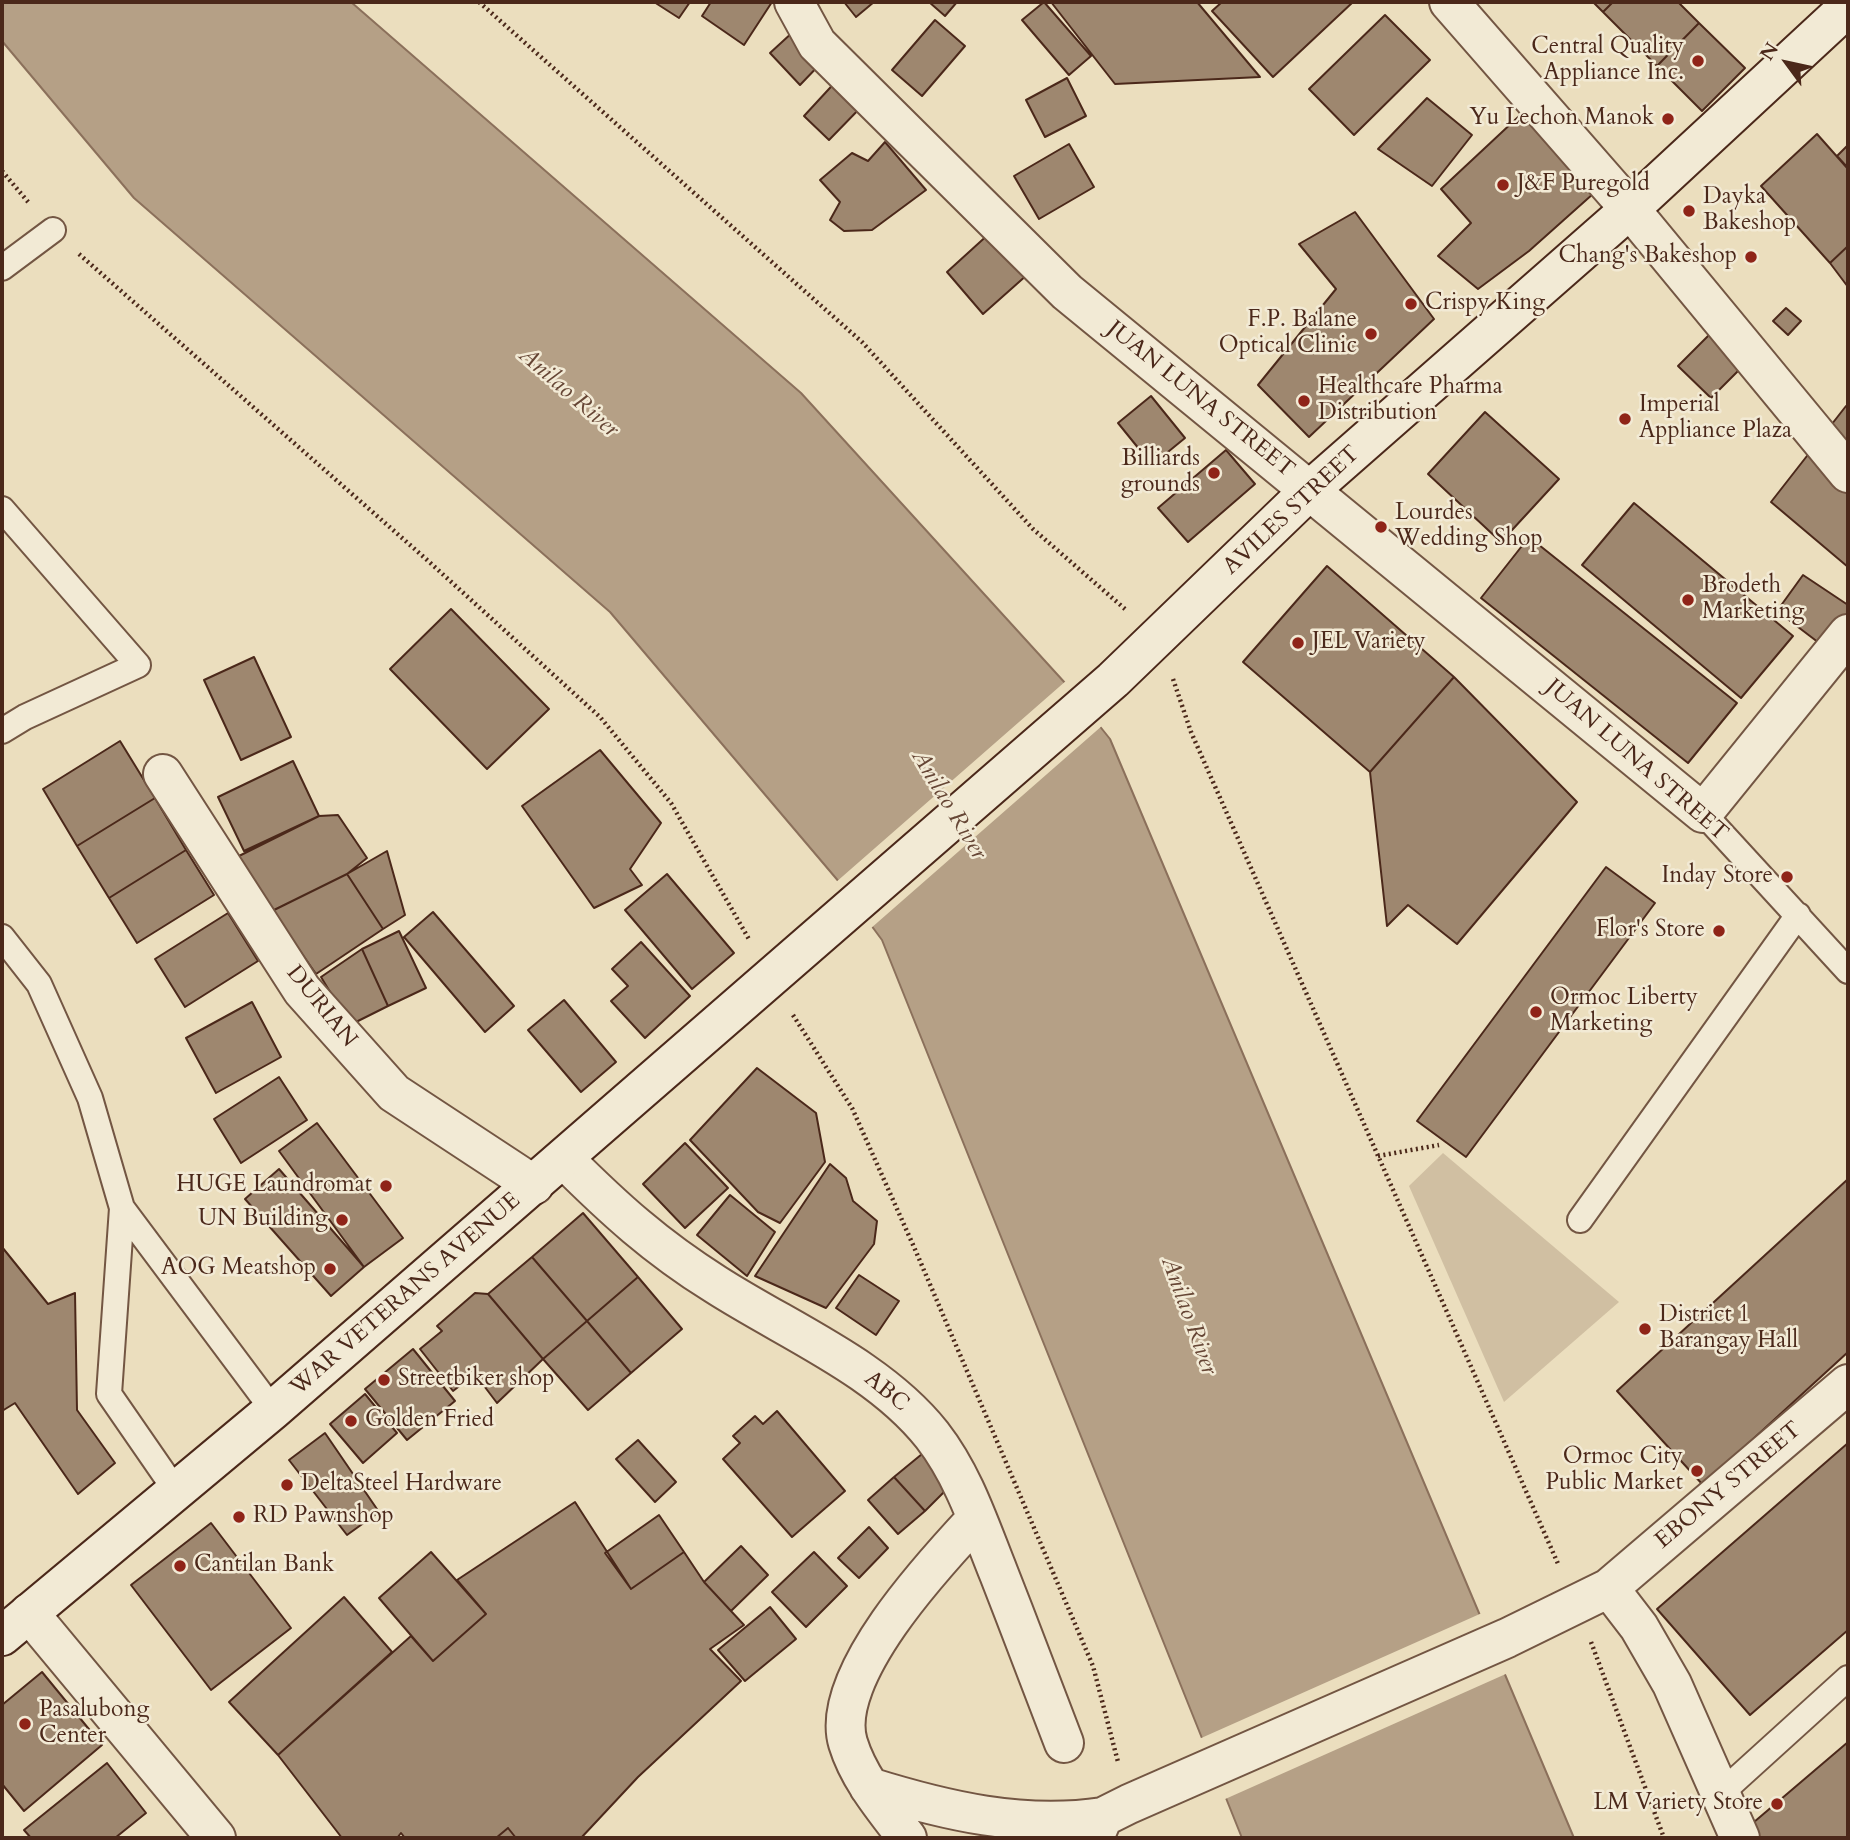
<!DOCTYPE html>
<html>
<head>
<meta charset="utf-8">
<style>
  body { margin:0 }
  #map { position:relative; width:1850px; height:1840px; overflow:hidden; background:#ebdebe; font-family:Cardo,serif }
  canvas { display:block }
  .frame { position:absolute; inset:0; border:4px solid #4b281a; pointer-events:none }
  .north { position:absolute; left:1752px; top:28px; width:70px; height:70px; -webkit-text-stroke:5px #f2ead5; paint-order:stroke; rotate:303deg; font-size:19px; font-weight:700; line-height:28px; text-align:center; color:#4b281a }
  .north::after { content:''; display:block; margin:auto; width:24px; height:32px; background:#4b281a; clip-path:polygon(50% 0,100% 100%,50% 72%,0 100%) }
</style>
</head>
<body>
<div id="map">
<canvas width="1850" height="1840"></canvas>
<div class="frame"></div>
<div class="north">N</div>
</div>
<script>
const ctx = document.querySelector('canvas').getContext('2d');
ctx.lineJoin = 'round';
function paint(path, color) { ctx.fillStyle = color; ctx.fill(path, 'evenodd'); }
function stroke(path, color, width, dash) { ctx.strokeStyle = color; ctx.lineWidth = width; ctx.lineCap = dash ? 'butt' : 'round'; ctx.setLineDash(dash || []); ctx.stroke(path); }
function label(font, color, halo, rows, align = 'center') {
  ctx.font = font + ' Cardo,serif'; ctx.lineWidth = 5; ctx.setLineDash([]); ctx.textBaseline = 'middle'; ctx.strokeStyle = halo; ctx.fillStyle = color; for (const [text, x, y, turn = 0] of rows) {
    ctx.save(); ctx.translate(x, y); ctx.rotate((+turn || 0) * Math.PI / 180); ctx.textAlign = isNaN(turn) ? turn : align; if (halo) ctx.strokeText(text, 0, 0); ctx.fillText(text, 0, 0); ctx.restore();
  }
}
paint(new Path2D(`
  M 1443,1153 L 1619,1302 L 1504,1402 L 1409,1186 Z`), '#d0bfa2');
const water = new Path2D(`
  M 2,2 L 351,2 L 801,393 L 1066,684 L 1110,739 L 1574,1838 L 1242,1838 L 882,940 L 840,883 L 610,612 L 134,198 L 2,41 Z`);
paint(water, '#b5a086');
stroke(water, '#8b705b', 2);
paint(new Path2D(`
  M 1067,680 L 1103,725 L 870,929 L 835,883 Z
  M 1482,1613 L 1508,1673 L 1223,1800 L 1199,1739 Z`), '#ebdebe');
const building = new Path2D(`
  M 654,2 L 690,2 L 679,18 Z
  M 711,2 L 772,2 L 744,45 L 702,16 Z
  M 844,2 L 874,2 L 856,17 Z
  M 929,2 L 957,2 L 945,16 Z
  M 1044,2 L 1091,56 L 1069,75 L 1022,20 Z
  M 1051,2 L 1197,2 L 1260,77 L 1115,84 Z
  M 1222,2 L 1353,2 L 1273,77 L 1212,11 Z
  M 1593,2 L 1613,2 L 1603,12 Z
  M 1613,2 L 1678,2 L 1699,23 L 1657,66 L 1603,12 Z
  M 1385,15 L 1430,60 L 1354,135 L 1309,89 Z
  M 935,20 L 965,46 L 922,96 L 892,70 Z
  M 1699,23 L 1745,68 L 1702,111 L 1657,66 Z
  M 794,31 L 823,61 L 800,85 L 770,53 Z
  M 840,77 L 866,102 L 829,140 L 804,116 Z
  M 1067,78 L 1086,116 L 1045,137 L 1026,100 Z
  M 1427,98 L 1472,135 L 1432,186 L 1378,149 Z
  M 1531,105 L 1603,185 L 1529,251 L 1478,289 L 1438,256 L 1471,223 L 1441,189 Z
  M 1817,134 L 1848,169 L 1848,246 L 1830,263 L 1761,186 Z
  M 885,142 L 926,190 L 872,230 L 844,231 L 830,220 L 840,202 L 820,180 L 852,153 L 868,161 Z
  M 1069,144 L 1094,187 L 1039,219 L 1014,176 Z
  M 1848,145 L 1848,168 L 1837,156 Z
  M 1355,212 L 1434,319 L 1309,437 L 1258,385 L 1336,289 L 1299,244 Z
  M 991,232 L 1028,274 L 983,314 L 947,272 Z
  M 1848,246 L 1848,287 L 1830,263 Z
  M 1786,308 L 1801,321 L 1788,335 L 1773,321 Z
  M 1719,325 L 1752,357 L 1711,398 L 1678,366 Z
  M 1151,396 L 1185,438 L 1152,465 L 1118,423 Z
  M 1846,406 L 1848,408 L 1848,567 L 1771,502 Z
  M 1485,412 L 1559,479 L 1501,542 L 1428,474 Z
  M 1226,450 L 1255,484 L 1188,542 L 1158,508 Z
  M 1634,503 L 1793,636 L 1741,698 L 1582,565 Z
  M 1529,537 L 1737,703 L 1688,763 L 1481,598 Z
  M 1327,566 L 1454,677 L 1370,772 L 1243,662 Z
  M 1803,575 L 1848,605 L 1848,618 L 1827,649 L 1777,611 Z
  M 451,609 L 549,709 L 487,769 L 390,669 Z
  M 254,657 L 291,737 L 241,760 L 204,680 Z
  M 1454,677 L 1577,802 L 1457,944 L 1408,905 L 1387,926 L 1370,772 Z
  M 120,741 L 155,798 L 77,846 L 43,789 Z
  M 600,750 L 661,823 L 630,869 L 642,885 L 594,908 L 522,806 Z
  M 293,761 L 319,816 L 244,851 L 218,797 Z
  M 155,798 L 186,850 L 109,898 L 77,846 Z
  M 338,815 L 367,858 L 347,874 L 272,911 L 235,858 L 319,816 Z
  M 186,850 L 214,895 L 137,943 L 109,898 Z
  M 387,851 L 405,915 L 383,929 L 347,874 Z
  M 1606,867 L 1655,903 L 1466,1157 L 1417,1121 Z
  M 347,874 L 383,929 L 316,974 L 272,911 Z
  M 667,874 L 734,953 L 692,989 L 625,910 Z
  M 433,912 L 514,1006 L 485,1032 L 404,937 Z
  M 228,913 L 258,961 L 185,1007 L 155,959 Z
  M 399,931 L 426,988 L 388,1006 L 362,949 Z
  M 641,942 L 690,996 L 645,1038 L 611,1001 L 628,986 L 612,969 Z
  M 362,949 L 388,1006 L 350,1025 L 321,977 Z
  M 564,1000 L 616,1062 L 581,1092 L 528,1030 Z
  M 252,1002 L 281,1057 L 216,1093 L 186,1038 Z
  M 757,1068 L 816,1113 L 825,1162 L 780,1223 L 758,1212 L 690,1140 Z
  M 279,1077 L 307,1120 L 241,1163 L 214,1119 Z
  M 317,1123 L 403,1238 L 364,1267 L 279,1151 Z
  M 685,1143 L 728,1188 L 685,1228 L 643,1184 Z
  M 830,1164 L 846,1178 L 853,1201 L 877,1221 L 874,1244 L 826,1308 L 755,1276 Z
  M 279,1169 L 364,1267 L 331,1296 L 245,1199 Z
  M 1848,1179 L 1848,1352 L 1703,1485 L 1617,1391 Z
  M 730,1195 L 775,1232 L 747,1276 L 697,1235 Z
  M 583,1213 L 638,1277 L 587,1321 L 532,1257 Z
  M 2,1247 L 48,1304 L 75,1293 L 77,1410 L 115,1463 L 78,1494 L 15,1403 L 2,1411 Z
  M 532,1257 L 587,1321 L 543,1359 L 488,1294 Z
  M 859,1275 L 899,1301 L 876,1335 L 836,1308 Z
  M 638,1277 L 682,1329 L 631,1373 L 587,1321 Z
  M 475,1293 L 488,1294 L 543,1359 L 497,1403 L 475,1374 L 453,1391 L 420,1349 L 442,1331 L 437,1326 Z
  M 587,1321 L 631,1373 L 588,1410 L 543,1359 Z
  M 413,1349 L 455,1401 L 407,1440 L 365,1389 Z
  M 365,1394 L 397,1433 L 363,1463 L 330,1424 Z
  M 777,1411 L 845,1491 L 792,1537 L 723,1459 L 740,1443 L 733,1436 L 755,1416 L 763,1424 Z
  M 325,1433 L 379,1512 L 347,1535 L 289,1460 Z
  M 638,1440 L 676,1482 L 655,1502 L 616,1459 Z
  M 1848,1443 L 1848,1630 L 1750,1715 L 1657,1609 Z
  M 922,1454 L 949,1487 L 925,1511 L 894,1477 Z
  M 894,1477 L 925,1511 L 898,1534 L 868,1500 Z
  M 575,1502 L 631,1589 L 684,1552 L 704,1582 L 744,1625 L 710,1649 L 741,1681 L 638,1777 L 581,1838 L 516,1838 L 508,1828 L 496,1838 L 405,1838 L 401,1833 L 397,1838 L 342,1838 L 278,1755 L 411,1636 L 433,1661 L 486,1614 L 457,1580 Z
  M 659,1515 L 684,1552 L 631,1589 L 605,1553 Z
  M 211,1523 L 291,1628 L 211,1690 L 131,1585 Z
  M 869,1527 L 888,1548 L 859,1578 L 838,1558 Z
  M 741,1546 L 768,1575 L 731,1611 L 704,1582 Z
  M 431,1552 L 486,1614 L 433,1661 L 379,1598 Z
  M 814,1552 L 847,1586 L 806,1627 L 772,1592 Z
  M 344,1597 L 392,1652 L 278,1755 L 229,1702 Z
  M 770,1607 L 796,1639 L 745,1681 L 718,1650 Z
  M 42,1672 L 102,1745 L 24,1811 L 2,1784 L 2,1705 Z
  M 1848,1742 L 1848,1838 L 1756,1838 L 1747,1828 Z
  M 107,1763 L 146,1813 L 115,1838 L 31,1838 L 24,1830 Z
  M 508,1828 L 516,1838 L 496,1838 Z`);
paint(building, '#9e876f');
stroke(building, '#4b281a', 2);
const lane = new Path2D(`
  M 2,268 L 53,230
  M 2,509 L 138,665 L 25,717 L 2,731
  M 1703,813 L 1848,971
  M 2,937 L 39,984 L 90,1098 L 122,1208 L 109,1394 L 176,1491
  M 122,1208 L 273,1410
  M 1580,1220 L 1798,915
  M 1719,1795 L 1848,1678`);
const street = new Path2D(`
  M 794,2 L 817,44 L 1067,292 L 1703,813 L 1848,634
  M 1449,2 L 1630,209 L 1848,473
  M 163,774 L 302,990 L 394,1093 L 534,1185
  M 564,1159 C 614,1209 656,1247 715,1284 C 788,1331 878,1367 932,1435 C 964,1476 980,1527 999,1574 C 1021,1630 1042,1686 1064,1743
  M 1609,1588 L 1639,1627 L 1672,1684 L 1740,1838
  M 29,1613 L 216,1838
  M 869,1787 C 946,1811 1023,1829 1103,1817
  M 907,1838 C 885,1809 859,1779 848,1743 C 828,1677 935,1563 977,1518
  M 1094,1838 L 1103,1817 L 1129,1804 L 1507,1638 L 1609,1588 L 1848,1384`);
const secondary = new Path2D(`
  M 2,1636 L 273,1410 L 1113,680 L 1311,489 L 1630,209 L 1848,7`);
stroke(lane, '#735643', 28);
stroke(street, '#735643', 42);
stroke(secondary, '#4b281a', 42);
stroke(new Path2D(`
  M 479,2 L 862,342 L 1033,529 L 1125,609
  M 2,171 L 29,203
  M 79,254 L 426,559 L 600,717 L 671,803 L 750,941
  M 1173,679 L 1191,732 L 1559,1566
  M 793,1015 L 852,1108 L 914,1247 L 1093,1666 L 1118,1762
  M 1378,1156 L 1439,1145
  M 1591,1642 L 1664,1838`), '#4b281a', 4.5, [2, 3.5]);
stroke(lane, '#f2ead5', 24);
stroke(street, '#f2ead5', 38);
stroke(secondary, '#f2ead5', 38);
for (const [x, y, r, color] of [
  [1698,61,7,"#8f2418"],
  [1668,119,7,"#8f2418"],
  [1503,185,7,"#8f2418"],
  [1689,211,7,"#8f2418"],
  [1751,257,7,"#8f2418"],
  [1411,304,7,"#8f2418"],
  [1371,334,7,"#8f2418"],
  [1304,401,7,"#8f2418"],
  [1625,419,7,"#8f2418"],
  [1214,473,7,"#8f2418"],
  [1381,527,7,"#8f2418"],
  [1688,600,7,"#8f2418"],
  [1298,643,7,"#8f2418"],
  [1787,877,7,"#8f2418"],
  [1719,931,7,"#8f2418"],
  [1536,1012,7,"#8f2418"],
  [386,1186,7,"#8f2418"],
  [342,1220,7,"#8f2418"],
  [330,1269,7,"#8f2418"],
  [1645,1329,7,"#8f2418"],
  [384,1380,7,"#8f2418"],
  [351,1421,7,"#8f2418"],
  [1697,1471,7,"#8f2418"],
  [287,1485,7,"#8f2418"],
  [239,1517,7,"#8f2418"],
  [180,1566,7,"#8f2418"],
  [25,1724,7,"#8f2418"],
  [1777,1804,7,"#8f2418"]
]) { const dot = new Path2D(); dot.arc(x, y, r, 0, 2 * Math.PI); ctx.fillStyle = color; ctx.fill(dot); stroke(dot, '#f2ead5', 2.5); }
label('23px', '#4b281a', '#f2ead5', [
  ["Central Quality",1684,48,"right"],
  ["Appliance Inc.",1684,74,"right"],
  ["Yu Lechon Manok",1654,119,"right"],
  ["J&F Puregold",1517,185],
  ["Dayka",1703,198],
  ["Bakeshop",1703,224],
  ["Chang's Bakeshop",1737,257,"right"],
  ["Crispy King",1425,304],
  ["F.P. Balane",1357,321,"right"],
  ["Optical Clinic",1357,347,"right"],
  ["Healthcare Pharma",1318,388],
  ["Distribution",1318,414],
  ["Imperial",1639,406],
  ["Appliance Plaza",1639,432],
  ["Billiards",1200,460,"right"],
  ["grounds",1200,486,"right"],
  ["Lourdes",1395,514],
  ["Wedding Shop",1395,540],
  ["Brodeth",1702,587],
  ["Marketing",1702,613],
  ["JEL Variety",1312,643],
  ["Inday Store",1773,877,"right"],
  ["Flor's Store",1705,931,"right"],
  ["Ormoc Liberty",1550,999],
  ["Marketing",1550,1025],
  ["HUGE Laundromat",372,1186,"right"],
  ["UN Building",328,1220,"right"],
  ["AOG Meatshop",316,1269,"right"],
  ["District 1",1659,1316],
  ["Barangay Hall",1659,1342],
  ["Streetbiker shop",398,1380],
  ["Golden Fried",365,1421],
  ["Ormoc City",1683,1458,"right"],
  ["Public Market",1683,1484,"right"],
  ["DeltaSteel Hardware",301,1485],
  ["RD Pawnshop",253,1517],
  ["Cantilan Bank",194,1566],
  ["Pasalubong",39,1711],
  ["Center",39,1737],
  ["LM Variety Store",1763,1804,"right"]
], 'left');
label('23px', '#4b281a', '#f2ead5', [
  ["JUAN LUNA STREET",1200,400,39],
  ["AVILES STREET",1292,511,-43],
  ["JUAN LUNA STREET",1636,761,41],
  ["DURIAN",321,1007,51],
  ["WAR VETERANS AVENUE",406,1295,-41],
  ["ABC",886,1392,39],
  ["EBONY STREET",1729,1486,-40]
]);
label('italic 24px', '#664635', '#f2ead5', [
  ["Anilao River",568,393,41],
  ["Anilao River",948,805,59],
  ["Anilao River",1188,1316,70]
]);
</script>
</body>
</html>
